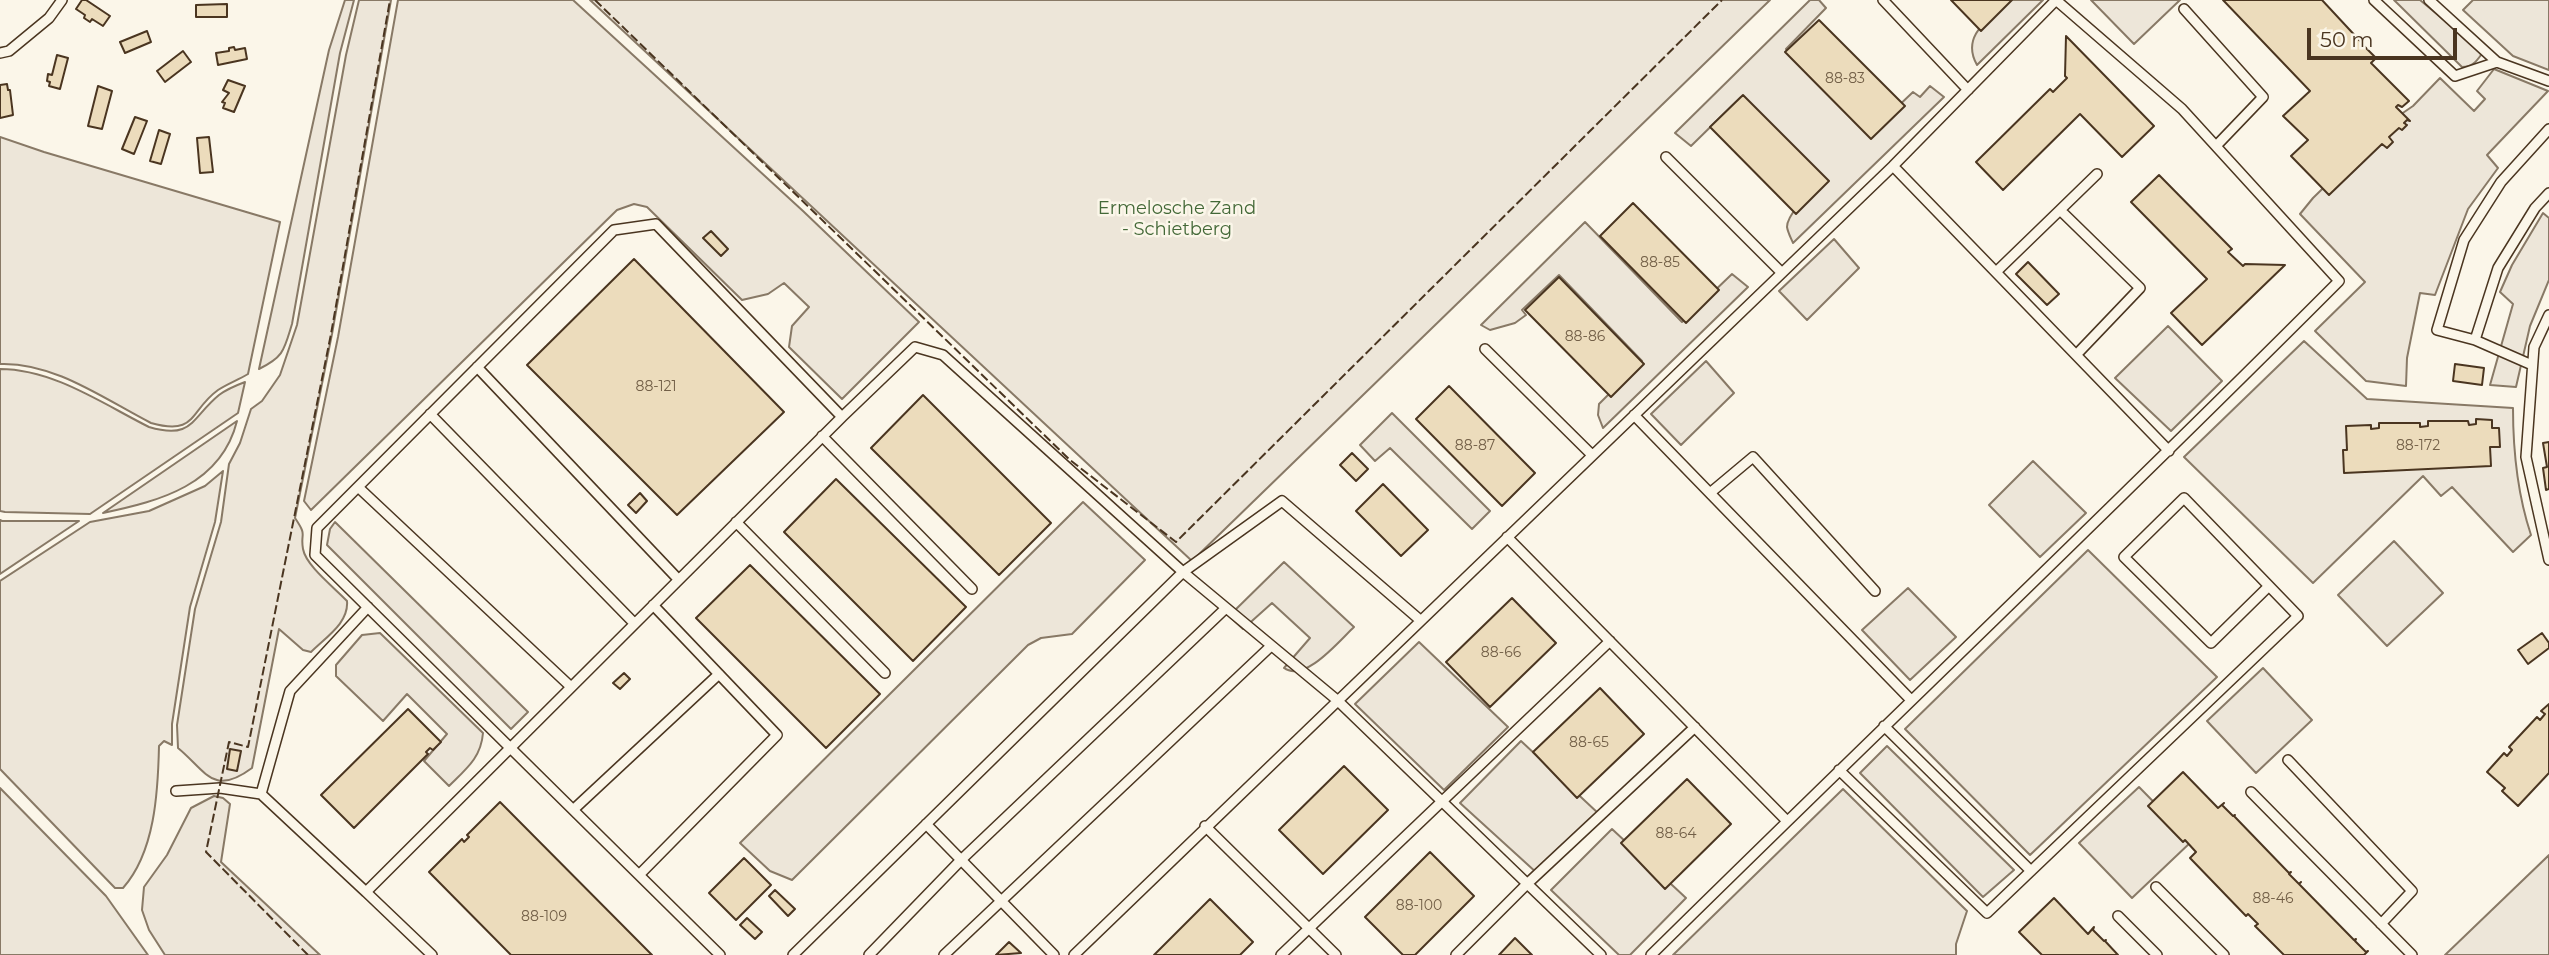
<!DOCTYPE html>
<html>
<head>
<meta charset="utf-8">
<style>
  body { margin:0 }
  #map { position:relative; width:2549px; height:955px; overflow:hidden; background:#fbf6e9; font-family:Montserrat,sans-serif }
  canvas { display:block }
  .scale { position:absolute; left:2307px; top:28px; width:150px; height:32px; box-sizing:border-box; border:4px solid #4a3520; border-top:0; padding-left:9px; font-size:21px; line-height:24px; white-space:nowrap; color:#4a3520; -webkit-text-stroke:5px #fbf6e9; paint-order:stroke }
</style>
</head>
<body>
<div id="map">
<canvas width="2549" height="955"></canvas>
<div class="scale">50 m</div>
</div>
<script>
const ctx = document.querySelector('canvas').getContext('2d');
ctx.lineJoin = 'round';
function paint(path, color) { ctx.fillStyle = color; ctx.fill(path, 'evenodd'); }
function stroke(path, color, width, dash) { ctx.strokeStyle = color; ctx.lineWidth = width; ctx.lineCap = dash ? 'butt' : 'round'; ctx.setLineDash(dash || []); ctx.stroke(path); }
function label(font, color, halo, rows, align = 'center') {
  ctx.font = font + ' Montserrat,sans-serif'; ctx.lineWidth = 5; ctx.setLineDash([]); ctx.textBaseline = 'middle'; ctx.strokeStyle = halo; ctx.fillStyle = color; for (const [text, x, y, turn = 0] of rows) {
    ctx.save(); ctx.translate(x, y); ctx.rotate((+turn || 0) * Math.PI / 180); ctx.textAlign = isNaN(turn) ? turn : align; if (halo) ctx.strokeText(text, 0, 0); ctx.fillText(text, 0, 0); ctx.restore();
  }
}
const green = new Path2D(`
  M 345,0 L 354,0 L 340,53 L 292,324 C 284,350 284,357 259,369 L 329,50 Z
  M 359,0 L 391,0 L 332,334 L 295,518 C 308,537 300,532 303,549 C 306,566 335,588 347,601 C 349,623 326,637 311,652 L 303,650 L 279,629 L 252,768 C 213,797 206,771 178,748 L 177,725 L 195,609 L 221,522 L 229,464 L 240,443 L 251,409 L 262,401 L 280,375 L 297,325 L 346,55 Z
  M 398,0 L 573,0 L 803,211 L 919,322 L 842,399 L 789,347 L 792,326 L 809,307 L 784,283 L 768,294 L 742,300 L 647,207 L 634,204 L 617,210 L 311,510 L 304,501 L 338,337 Z
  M 590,0 L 1770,0 L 1192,561 Z
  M 1810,0 L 1819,0 L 1826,8 L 1786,49 L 1869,134 L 1913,92 L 1920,97 L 1930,86 L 1944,97 L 1793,243 C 1791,238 1788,233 1787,227 C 1787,212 1815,189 1825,179 L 1741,97 L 1691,146 L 1675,133 Z
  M 2010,0 L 2043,0 L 1977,65 C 1960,35 1990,19 2010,0 Z
  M 2091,0 L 2180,0 L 2134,44 Z
  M 2394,0 L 2420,0 L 2479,49 L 2481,55 C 2476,62 2472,67 2462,67 Z
  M 2473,0 L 2549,0 L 2549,70 L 2513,56 L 2463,10 Z
  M 2494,69 L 2548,91 L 2487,155 L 2498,168 L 2468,209 L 2435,295 L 2420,293 L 2407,358 L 2406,386 L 2366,381 L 2315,331 L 2365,282 L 2300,214 L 2313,198 L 2394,119 L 2413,106 L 2440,78 L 2474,111 L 2485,99 L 2477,91 Z
  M 0,137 L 44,152 L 280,222 L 248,374 C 238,380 227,384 218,390 C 189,411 197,436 151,423 C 104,399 54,362 0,364 Z
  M 2543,213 L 2549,218 L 2549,280 L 2530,326 L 2516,387 L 2490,385 L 2513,304 L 2500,292 L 2512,265 Z
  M 1585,222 L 1682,322 L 1732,274 L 1748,287 L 1603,428 L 1598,415 L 1599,404 L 1642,361 L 1559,275 L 1522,310 L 1526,315 L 1515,323 L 1490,330 L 1481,325 Z
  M 1834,239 L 1859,268 L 1807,320 L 1779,291 Z
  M 2168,326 L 2222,381 L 2171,431 L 2115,378 Z
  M 2304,341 L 2367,399 L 2513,408 C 2513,452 2517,493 2531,535 L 2513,552 L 2452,487 L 2441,496 L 2423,476 L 2313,583 L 2184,457 Z
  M 1706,361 L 1734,393 L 1681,445 L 1651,414 Z
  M 0,369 C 53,369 103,404 149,427 C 193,440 191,418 219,395 C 227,389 237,385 245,382 L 238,413 L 90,514 L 5,512 L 0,511 Z
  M 1392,413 L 1490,511 L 1472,529 L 1390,448 L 1375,461 L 1360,445 Z
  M 237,421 C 221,485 160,501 103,513 Z
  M 2033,461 L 2086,513 L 2040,557 L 1989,505 Z
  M 223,471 L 215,522 L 190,607 L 172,724 L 172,745 L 164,741 L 159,746 C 158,792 155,852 123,888 L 115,888 L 0,769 L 0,581 L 90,522 L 149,511 L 205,486 Z
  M 1083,502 L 1145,560 L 1072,634 L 1041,638 L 1028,645 L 792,880 L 770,871 L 740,843 Z
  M 0,520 L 2,521 L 79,521 L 0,574 Z
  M 335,522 L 528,712 L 511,729 L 327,545 L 330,529 Z
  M 2394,541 L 2443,593 L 2387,646 L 2338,595 Z
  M 2088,550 L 2217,677 L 2030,855 L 1905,729 Z
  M 1284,562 L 1354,627 C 1339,641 1305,683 1284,668 L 1310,638 L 1272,603 L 1243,629 L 1229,616 Z
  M 1908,588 L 1956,637 L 1910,680 L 1862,630 Z
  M 380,633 L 483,733 C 481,758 466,769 449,786 L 424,761 L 447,734 L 407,694 L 383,721 L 336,676 L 336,665 L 362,635 Z
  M 1419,642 L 1508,727 L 1444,790 L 1355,704 Z
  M 2263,668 L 2312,720 L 2256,773 L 2207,721 Z
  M 1521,741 L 1599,814 L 1538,874 L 1460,803 Z
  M 1887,746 L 2014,870 L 1983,897 L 1860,773 Z
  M 2139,787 L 2192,841 L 2132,898 L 2079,843 Z
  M 0,788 L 106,896 L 148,955 L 0,955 Z
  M 1843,789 L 1967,911 L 1956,944 L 1956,955 L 1673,955 Z
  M 214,796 L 223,798 L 230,804 L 221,862 L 320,955 L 165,955 L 149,930 L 142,910 L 144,887 L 167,855 L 191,808 Z
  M 1612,829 L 1686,898 L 1630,955 L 1619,955 L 1551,890 Z
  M 2549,855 L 2549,955 L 2445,955 Z`);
paint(green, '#ede6d9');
stroke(green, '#887966', 2);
const building = new Path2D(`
  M 82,0 L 86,0 L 110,16 L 103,26 L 92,19 L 90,22 L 84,18 L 85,15 L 76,9 Z
  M 1951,0 L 2012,0 L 1981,31 Z
  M 2223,0 L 2322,0 L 2361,42 L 2363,41 L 2361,43 L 2376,58 L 2371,63 L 2409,101 L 2402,107 L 2398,105 L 2396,107 L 2410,121 L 2407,120 L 2404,123 L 2407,125 L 2402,130 L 2399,128 L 2389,137 L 2393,142 L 2387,148 L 2382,144 L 2329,195 L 2291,156 L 2308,140 L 2283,116 L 2310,91 Z
  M 227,4 L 227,17 L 196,17 L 196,5 Z
  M 1819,20 L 1905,106 L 1871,139 L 1785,52 Z
  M 147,31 L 151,42 L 125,53 L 120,42 Z
  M 2066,36 L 2154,126 L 2122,157 L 2080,114 L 2003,190 L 1976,162 L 2050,89 L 2053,92 L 2067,78 L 2065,76 Z
  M 234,47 L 235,50 L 245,48 L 247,59 L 218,65 L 216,53 L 229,51 L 229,48 Z
  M 183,51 L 191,62 L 165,82 L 157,71 Z
  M 57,55 L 68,58 L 60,89 L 49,86 L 50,82 L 47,81 L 48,74 L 52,75 Z
  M 228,80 L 245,86 L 234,112 L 223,108 L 225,103 L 222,102 L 229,93 L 223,90 Z
  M 7,84 L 8,90 L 10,90 L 13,115 L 0,118 L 0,85 Z
  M 98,86 L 112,91 L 102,129 L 88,126 Z
  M 1743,95 L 1829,181 L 1796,214 L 1710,127 Z
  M 135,117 L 147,121 L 134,154 L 122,149 Z
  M 159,130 L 170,134 L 161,164 L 150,161 Z
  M 209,137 L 213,172 L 200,173 L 197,138 Z
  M 2159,175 L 2232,249 L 2228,252 L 2243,266 L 2245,264 L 2285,265 L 2202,345 L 2171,313 L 2207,279 L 2131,202 Z
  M 1633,203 L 1719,290 L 1686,323 L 1600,236 Z
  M 711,231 L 728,249 L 721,256 L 703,238 Z
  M 634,259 L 784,412 L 677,515 L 527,365 Z
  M 2028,262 L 2059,294 L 2047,305 L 2016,274 Z
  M 1559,277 L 1644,364 L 1611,397 L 1525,310 Z
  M 2455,364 L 2484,368 L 2482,385 L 2453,381 Z
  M 1449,386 L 1535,473 L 1502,506 L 1416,419 Z
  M 923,395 L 1051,523 L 999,575 L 871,448 Z
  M 2476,419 L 2492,420 L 2492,428 L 2499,428 L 2500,447 L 2490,447 L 2491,466 L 2344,473 L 2343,450 L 2347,450 L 2346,426 L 2371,425 L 2371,429 L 2379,428 L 2379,423 L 2420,423 L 2420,427 L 2428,426 L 2428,421 L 2468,421 L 2469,425 L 2476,424 Z
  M 2549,442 L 2549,489 L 2546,490 L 2543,468 L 2547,467 L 2543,443 Z
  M 1352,453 L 1368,469 L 1356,481 L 1340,465 Z
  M 836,479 L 966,607 L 913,661 L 784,532 Z
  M 1383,484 L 1428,530 L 1401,556 L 1356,511 Z
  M 640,493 L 647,501 L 636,513 L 628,505 Z
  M 750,565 L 880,694 L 826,748 L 696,618 Z
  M 1512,598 L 1556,643 L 1490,707 L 1446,662 Z
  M 2542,633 L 2549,643 L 2549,648 L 2528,664 L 2518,650 Z
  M 624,673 L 630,679 L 620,689 L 613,683 Z
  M 1600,688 L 1644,734 L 1577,798 L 1533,752 Z
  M 2549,704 L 2549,773 L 2518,806 L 2502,791 L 2505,788 L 2487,772 L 2504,753 L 2507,756 L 2512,750 L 2509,747 L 2537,717 L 2540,720 L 2545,714 L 2541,711 Z
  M 408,709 L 441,742 L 433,750 L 430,748 L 426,752 L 428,754 L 354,828 L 321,795 Z
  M 230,749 L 241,751 L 237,771 L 227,769 Z
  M 1344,766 L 1388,810 L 1323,874 L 1279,830 Z
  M 2183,772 L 2218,808 L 2224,803 L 2222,805 L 2233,816 L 2235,815 L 2234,816 L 2289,873 L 2291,872 L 2289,874 L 2299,884 L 2301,882 L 2299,884 L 2354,940 L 2356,939 L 2355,941 L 2366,952 L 2368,951 L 2364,955 L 2284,955 L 2255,926 L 2258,924 L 2248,914 L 2246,916 L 2190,858 L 2196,852 L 2185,840 L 2183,842 L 2148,806 Z
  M 1687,779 L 1731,824 L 1665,889 L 1621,843 Z
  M 500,802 L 652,955 L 511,955 L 429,872 L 462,839 L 464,842 L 469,837 L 467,835 Z
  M 1430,852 L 1474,896 L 1415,955 L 1403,955 L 1365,917 Z
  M 744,858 L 771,885 L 736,920 L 709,893 Z
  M 775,890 L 795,909 L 788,916 L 769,896 Z
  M 2054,898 L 2088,934 L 2094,927 L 2093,930 L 2104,941 L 2106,940 L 2105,941 L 2118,955 L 2042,955 L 2019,932 Z
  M 1210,899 L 1253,942 L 1240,955 L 1154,955 Z
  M 747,918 L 762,932 L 755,939 L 740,925 Z
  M 1515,938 L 1532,955 L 1499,955 Z
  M 1009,942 L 1021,953 L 996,955 Z`);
paint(building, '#ecdcbc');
stroke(building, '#4a3520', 2);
const service = new Path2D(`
  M 1883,0 L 1968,90
  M 2374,0 L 2455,76 L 2497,62
  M 2429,0 L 2497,62 L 2549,81
  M 2184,9 L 2263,97 L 2216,146
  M 0,53 L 9,51 L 49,18 L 62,0
  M 1666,157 L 1782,273
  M 1893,166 L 2169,451
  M 2060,210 L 2097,174
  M 1996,272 L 2060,210 L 2140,288 L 2076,355
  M 2549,315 L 2534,347 L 2526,457 L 2549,560
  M 2475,340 L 2437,330 L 2464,240 L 2501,182 L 2549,129
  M 1485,349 L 1592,455
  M 2532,365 L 2475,340 L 2498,268 L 2535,208 L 2549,193
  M 477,367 L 678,579
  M 430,414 L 634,623
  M 1634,415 L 1911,700
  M 822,436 L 972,589
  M 358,487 L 570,686
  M 1710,493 L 1753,457 L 1875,591
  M 736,522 L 885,673
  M 1507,537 L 1787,821
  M 1884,726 L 2031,871
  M 2288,760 L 2412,891 L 2381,924
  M 1839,770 L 1987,913 L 2298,616 L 2184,498 L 2124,557 L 2211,643 L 2269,586
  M 176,791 L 220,788 L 261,794
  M 2251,792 L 2412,955
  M 573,810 L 719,674
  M 926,824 L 1054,955
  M 1205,826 L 1336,955
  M 639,875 L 777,735 L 653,605
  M 2156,887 L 2224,955
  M 366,892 L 261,794 L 290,691 L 368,607
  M 2118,916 L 2157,955
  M 432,955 L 366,892 L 842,417
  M 720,955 L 315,555 L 317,528 L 614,230 L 656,224 L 842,417 L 915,347 L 943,355 L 1183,572 L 1282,501 L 1420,620
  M 793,955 L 1183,572 L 1337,700 L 1601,955
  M 869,955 L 961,860 L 1226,608
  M 944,955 L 1271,646
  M 1074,955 L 1893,166 L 2056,0
  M 1281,955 L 1610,641
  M 1456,955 L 1527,884 L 1695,727
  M 1651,955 C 1880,729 2113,508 2339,281 L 2182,109 L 2056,0`);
stroke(service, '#4a3520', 12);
stroke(service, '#fbf6e9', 9);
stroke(new Path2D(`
  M 595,0 L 1070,460 L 1176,542 L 1722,0
  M 308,955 L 206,852 L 229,742 L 248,747 L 331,334 L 390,0`), '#4a3520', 2, [9, 3.5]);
label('14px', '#725f47', null, [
  ["88-83",1845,79],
  ["88-85",1660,263],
  ["88-86",1585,337],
  ["88-121",656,387],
  ["88-87",1475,446],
  ["88-172",2418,446],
  ["88-66",1501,653],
  ["88-65",1589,743],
  ["88-64",1676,834],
  ["88-46",2273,899],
  ["88-100",1419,906],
  ["88-109",544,917]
]);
label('18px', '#436837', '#fbf6e9', [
  ["Ermelosche Zand",1177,209],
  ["- Schietberg",1177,230]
]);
</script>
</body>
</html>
